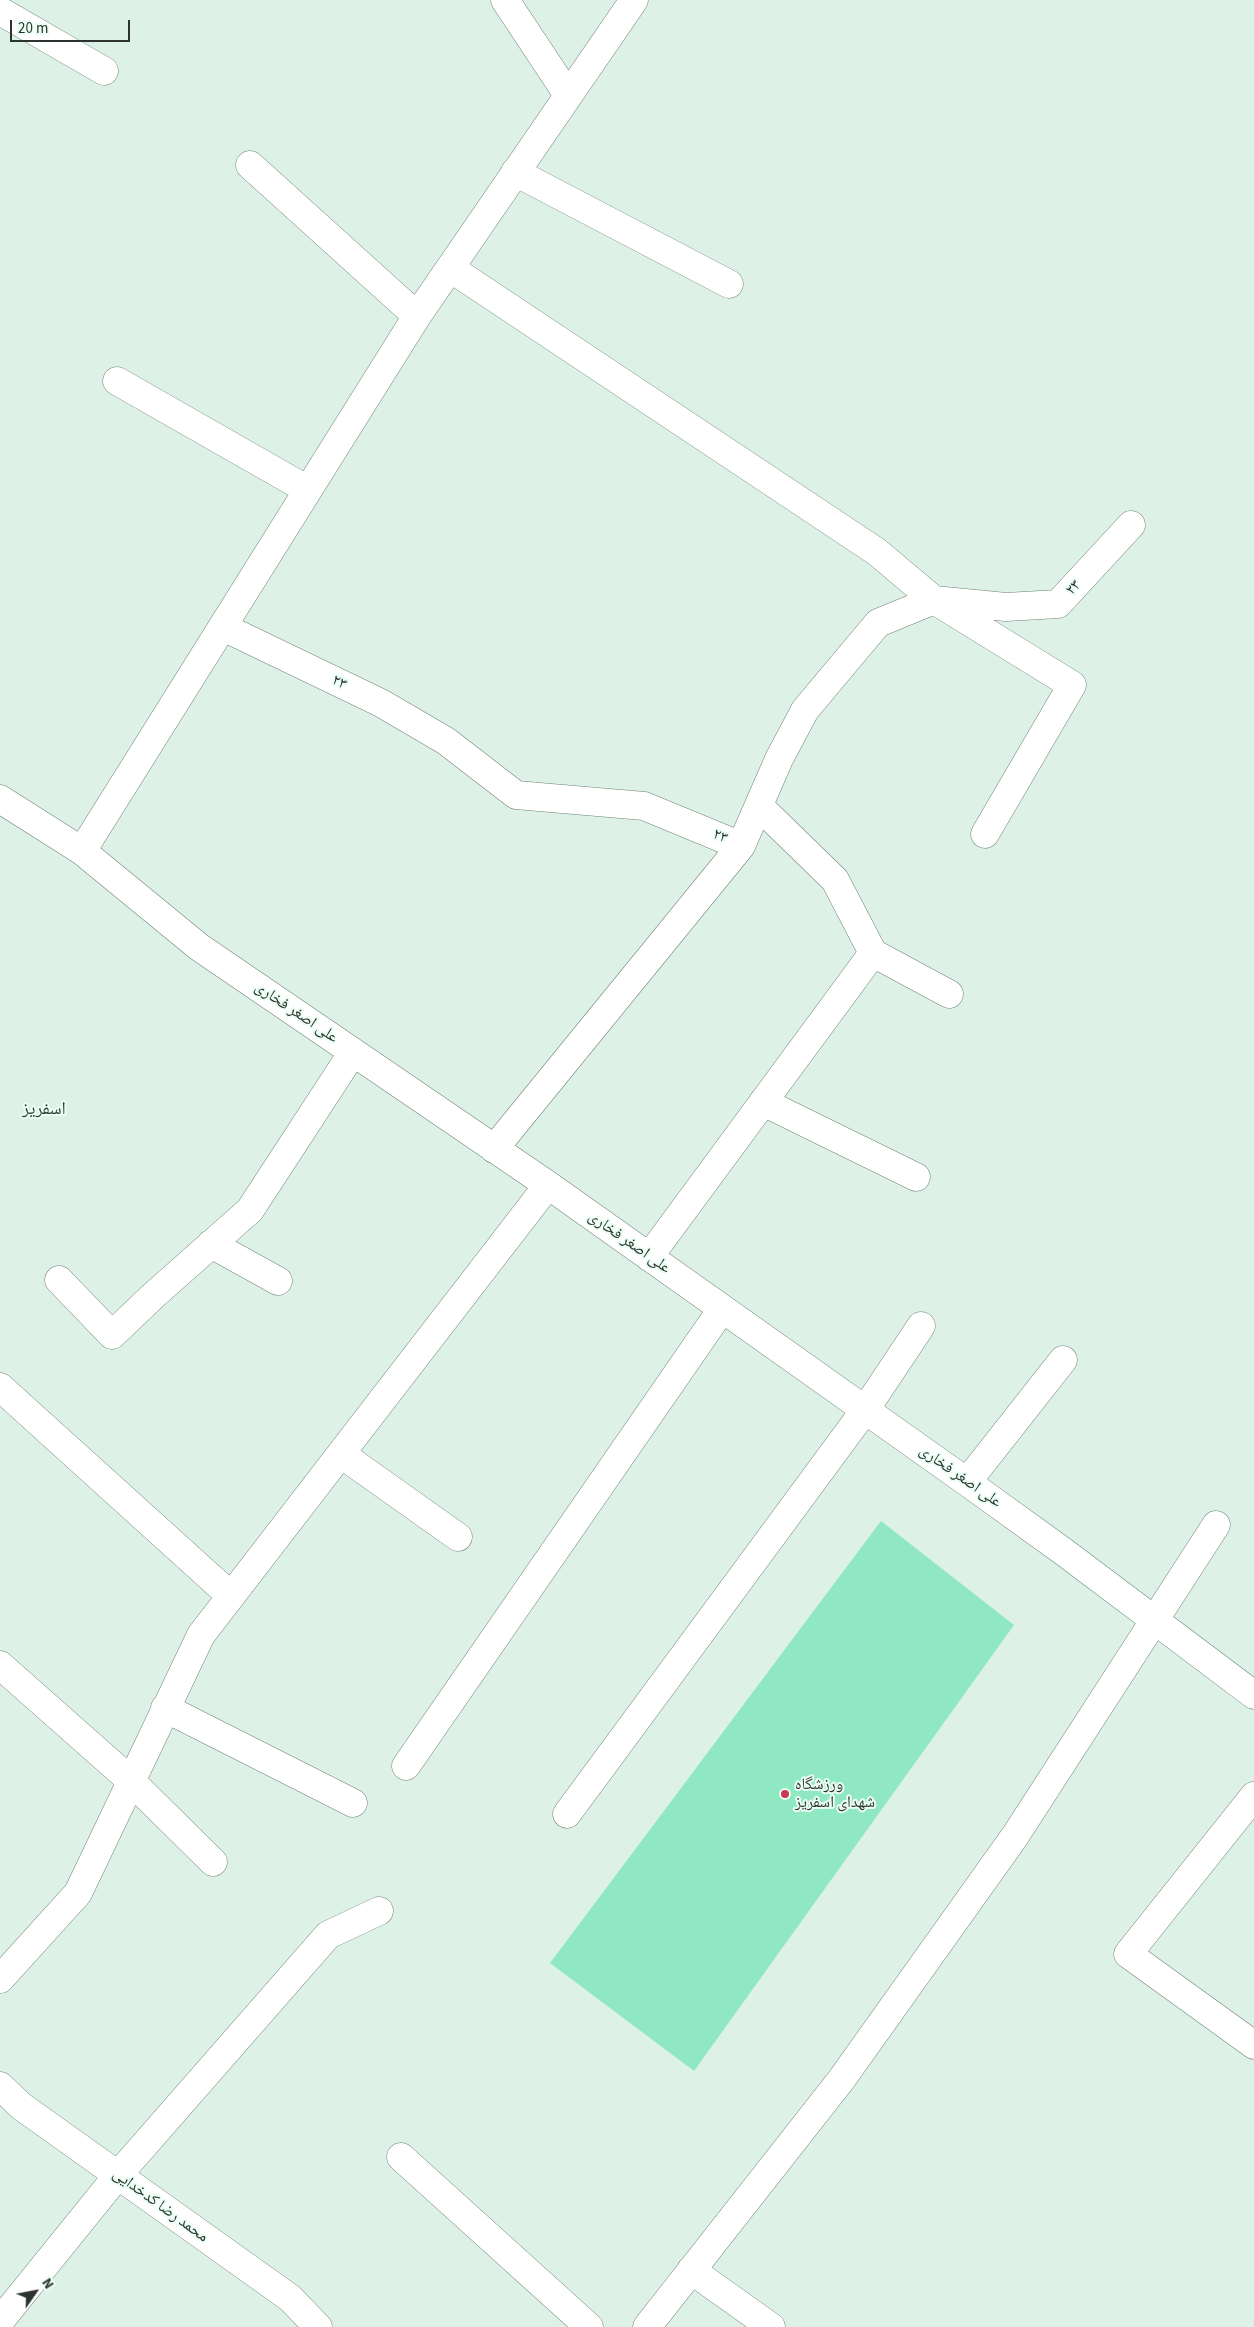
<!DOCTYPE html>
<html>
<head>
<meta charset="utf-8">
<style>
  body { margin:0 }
  #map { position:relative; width:1254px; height:2327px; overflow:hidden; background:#ddf1e7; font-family:"Source Sans 3",sans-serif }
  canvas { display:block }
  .north { position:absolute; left:10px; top:2267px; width:50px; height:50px; -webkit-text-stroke:4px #eafef4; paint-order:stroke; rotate:57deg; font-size:14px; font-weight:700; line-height:20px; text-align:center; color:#2c3330 }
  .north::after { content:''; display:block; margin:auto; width:18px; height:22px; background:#2c3330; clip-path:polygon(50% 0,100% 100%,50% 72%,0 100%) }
  .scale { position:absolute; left:10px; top:20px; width:120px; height:22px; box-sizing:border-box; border:2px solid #2c3330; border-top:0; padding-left:6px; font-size:15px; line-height:18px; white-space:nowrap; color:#2c3330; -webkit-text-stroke:4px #eafef4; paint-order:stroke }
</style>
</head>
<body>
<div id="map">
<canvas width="1254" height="2327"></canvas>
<div class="north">N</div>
<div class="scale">20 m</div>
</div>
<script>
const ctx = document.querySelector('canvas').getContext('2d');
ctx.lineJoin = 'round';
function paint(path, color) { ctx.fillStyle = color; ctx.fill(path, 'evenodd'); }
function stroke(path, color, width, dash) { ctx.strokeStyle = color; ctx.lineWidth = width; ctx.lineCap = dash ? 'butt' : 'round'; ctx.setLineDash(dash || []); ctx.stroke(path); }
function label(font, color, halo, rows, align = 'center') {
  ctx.font = font + ' "Source Sans 3","Noto Naskh Arabic",sans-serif'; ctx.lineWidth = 4; ctx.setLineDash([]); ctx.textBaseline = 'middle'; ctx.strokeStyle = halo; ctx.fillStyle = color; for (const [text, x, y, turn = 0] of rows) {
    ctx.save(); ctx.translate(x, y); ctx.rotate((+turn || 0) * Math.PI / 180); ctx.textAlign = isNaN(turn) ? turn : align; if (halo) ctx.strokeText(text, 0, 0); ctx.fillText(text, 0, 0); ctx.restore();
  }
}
paint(new Path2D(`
  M 881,1521 L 1014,1625 L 694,2071 L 550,1963 Z`), '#90e8c3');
const minor = new Path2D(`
  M 505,0 L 568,95
  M 0,11 L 104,71
  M 250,165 L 417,316
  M 515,172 L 729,284
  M 450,268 L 877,552 L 934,600 L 1072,685 L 985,834
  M 117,381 L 308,490
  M 223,627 L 381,703 L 446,741 L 516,795 L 644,806 L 741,846 L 779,759 L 805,710 L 878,623 L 934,600 L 1006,607 L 1058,604 L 1131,525
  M 0,799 L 82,851 L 199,947 L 548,1185 L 967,1482 L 1064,1552 L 1254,1695
  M 82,851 L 417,316 L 634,0
  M 873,953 L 949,994
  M 763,1102 L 916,1177
  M 494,1149 L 741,846
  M 211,1244 L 278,1281
  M 649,1257 L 873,953 L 835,880 L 759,806
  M 59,1280 L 112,1335 L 154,1295 L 250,1210 L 353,1052
  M 0,1387 L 231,1596
  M 341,1454 L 458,1537
  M 967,1482 L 1063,1360
  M 0,1665 L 130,1780 L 213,1862
  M 165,1708 L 353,1803
  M 406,1766 L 722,1309
  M 1254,1796 L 1128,1954 L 1254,2045
  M 567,1814 L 865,1410 L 921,1326
  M 0,1979 L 78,1893 L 201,1635 L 548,1185
  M 0,2086 L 21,2106 L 290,2298 L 318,2327
  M 401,2157 L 589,2327
  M 691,2270 L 771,2327
  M 0,2321 L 118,2175 L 328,1935 L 379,1911
  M 647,2327 L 841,2080 L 1015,1836 L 1216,1525`);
stroke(minor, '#71837a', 29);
stroke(minor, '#fff', 28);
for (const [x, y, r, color] of [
  [785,1794,5,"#c93955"]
]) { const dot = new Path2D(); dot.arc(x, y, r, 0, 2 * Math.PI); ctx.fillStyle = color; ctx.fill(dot); stroke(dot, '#eafef4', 2); }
label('16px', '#2c3330', '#eafef4', [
  ["۲۳",1074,588,-47],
  ["۲۳",339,683,26],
  ["۲۳",720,837,22],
  ["علی اصغر فخاری",296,1013,34],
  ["علی اصغر فخاری",629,1243,35],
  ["علی اصغر فخاری",960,1477,35],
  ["محمد رضا کدخدایی",160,2206,36]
]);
label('16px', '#2c3330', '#eafef4', [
  ["ورزشگاه",795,1785],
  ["شهدای اسفریز",795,1803]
], 'left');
label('18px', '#304039', '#eafef4', [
  ["اسفریز",44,1110]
]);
</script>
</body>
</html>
